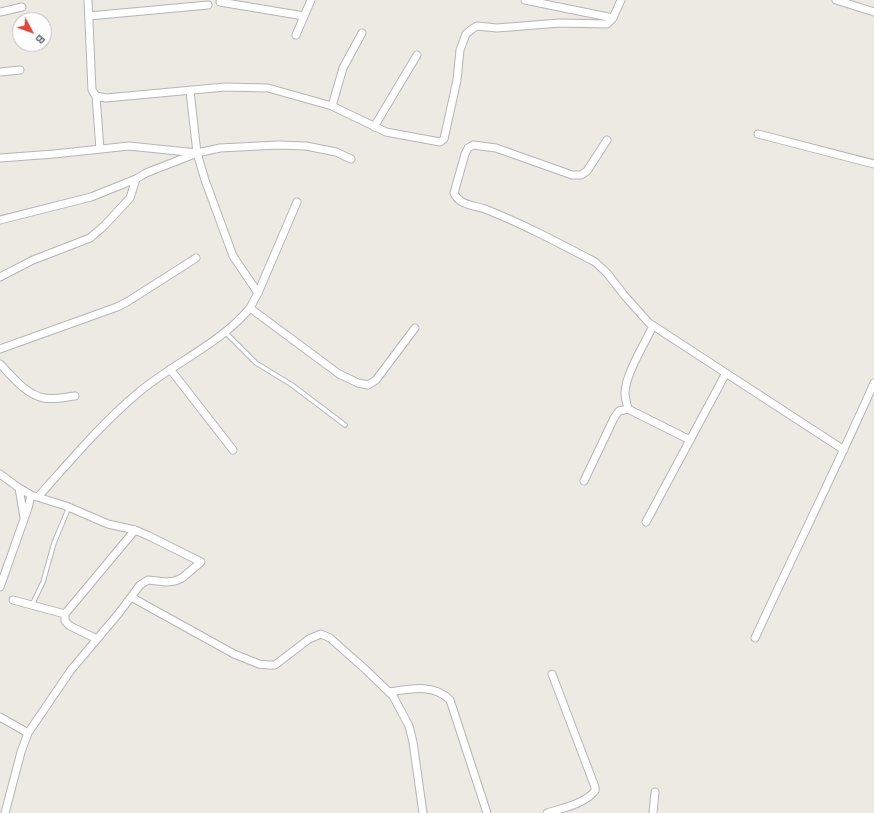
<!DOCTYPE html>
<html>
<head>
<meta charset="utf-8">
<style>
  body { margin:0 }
  #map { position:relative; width:874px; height:813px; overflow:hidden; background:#eceae2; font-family:Mulish,sans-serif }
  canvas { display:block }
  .north { position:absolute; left:12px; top:12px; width:40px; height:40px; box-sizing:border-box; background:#fff; border:1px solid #bdbfc0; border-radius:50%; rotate:131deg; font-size:11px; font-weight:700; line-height:16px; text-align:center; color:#5b5e62 }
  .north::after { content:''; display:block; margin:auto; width:14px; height:18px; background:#d9483c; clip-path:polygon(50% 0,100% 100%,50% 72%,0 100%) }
</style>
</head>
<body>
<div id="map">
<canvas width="874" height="813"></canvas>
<div class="north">B</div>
</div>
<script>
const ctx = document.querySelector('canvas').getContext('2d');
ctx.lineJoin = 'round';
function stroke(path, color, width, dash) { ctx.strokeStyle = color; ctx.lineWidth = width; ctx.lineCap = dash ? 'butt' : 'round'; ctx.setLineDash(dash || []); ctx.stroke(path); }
const service = new Path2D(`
  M 225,332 L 256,363 L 292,385 L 345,425
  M 32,605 L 43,582 L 54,543 L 69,507`);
const minor = new Path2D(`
  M 88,0 L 92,90 L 96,96 L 100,149
  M 525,0 L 613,18
  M 836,0 L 874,12
  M 220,2 L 304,16
  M 0,12 L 22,7
  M 89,16 L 208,5
  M 296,35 L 311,0
  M 0,72 L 20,70
  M 190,91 L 197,153 L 205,180 L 233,256 L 258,293
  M 96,96 L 106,98 L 225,87 L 268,88 L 332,106 L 386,132 L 440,142 L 444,139 L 457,80 L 460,50 L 466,34 L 472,29 L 477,26 L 497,28 L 560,23 L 607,24 L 613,18 L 621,0
  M 332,106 L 343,68 L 362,33
  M 374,127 L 417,55
  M 758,134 L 874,164
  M 607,140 L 587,171 L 581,175 L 572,175 L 496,148 L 473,145 L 468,148 L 465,154 L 454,193 C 460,206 474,205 485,209 C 523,224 559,243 595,262 L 607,273 L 624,295 L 649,323 L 844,450
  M 0,158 L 54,154 L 129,146 L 197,153
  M 0,220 L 91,197 L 136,179
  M 0,277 L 33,260 L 90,238 L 104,226 L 130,198 L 136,179 L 146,173 L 197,153 L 220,148 L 278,145 L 306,146 L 336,152 L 351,159
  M 250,308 L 258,293 L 297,202
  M 0,349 L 117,307 L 127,302 L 196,258
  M 0,364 C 12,376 26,395 44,398 C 53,400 66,397 75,396
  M 170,369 L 233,450
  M 628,409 C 627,404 625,398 625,393 C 625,375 645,343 653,326
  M 0,474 L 19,488 L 31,495 L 66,506 L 108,524 L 135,530 L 149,536 L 201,562 L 182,578 L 175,581 L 166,582 L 148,580 L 140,585 L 119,613 L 71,670 L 28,733 L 21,752 L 5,813
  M 584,481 L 614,418 L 619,411 L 628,409 L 690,440
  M 19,488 L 24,518
  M 38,497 C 70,461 102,423 139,392 C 175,362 220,344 250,308 L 339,374 L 358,383 L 368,385 L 376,380 L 415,328
  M 646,522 L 726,373
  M 0,587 L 28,508 L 31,495
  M 131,597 L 234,654 L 259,664 L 268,665 L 275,665 L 309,639 L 321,634 L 330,638 L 365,669 L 393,696 L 409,726 L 413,742 L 423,813
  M 13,600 L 65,614
  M 755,638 C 794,553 836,469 874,383
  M 97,639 L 70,626 L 65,621 L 65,614 L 135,530
  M 389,692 C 409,689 434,683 450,700 L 487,813
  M 0,717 L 28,733
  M 547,813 C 563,808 584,804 595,791 L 595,787 L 552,674
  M 653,813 L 655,792`);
stroke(service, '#b3b5b8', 5.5);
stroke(minor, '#b3b5b8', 9);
stroke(service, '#fff', 3.5);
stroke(minor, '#fff', 7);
</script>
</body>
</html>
